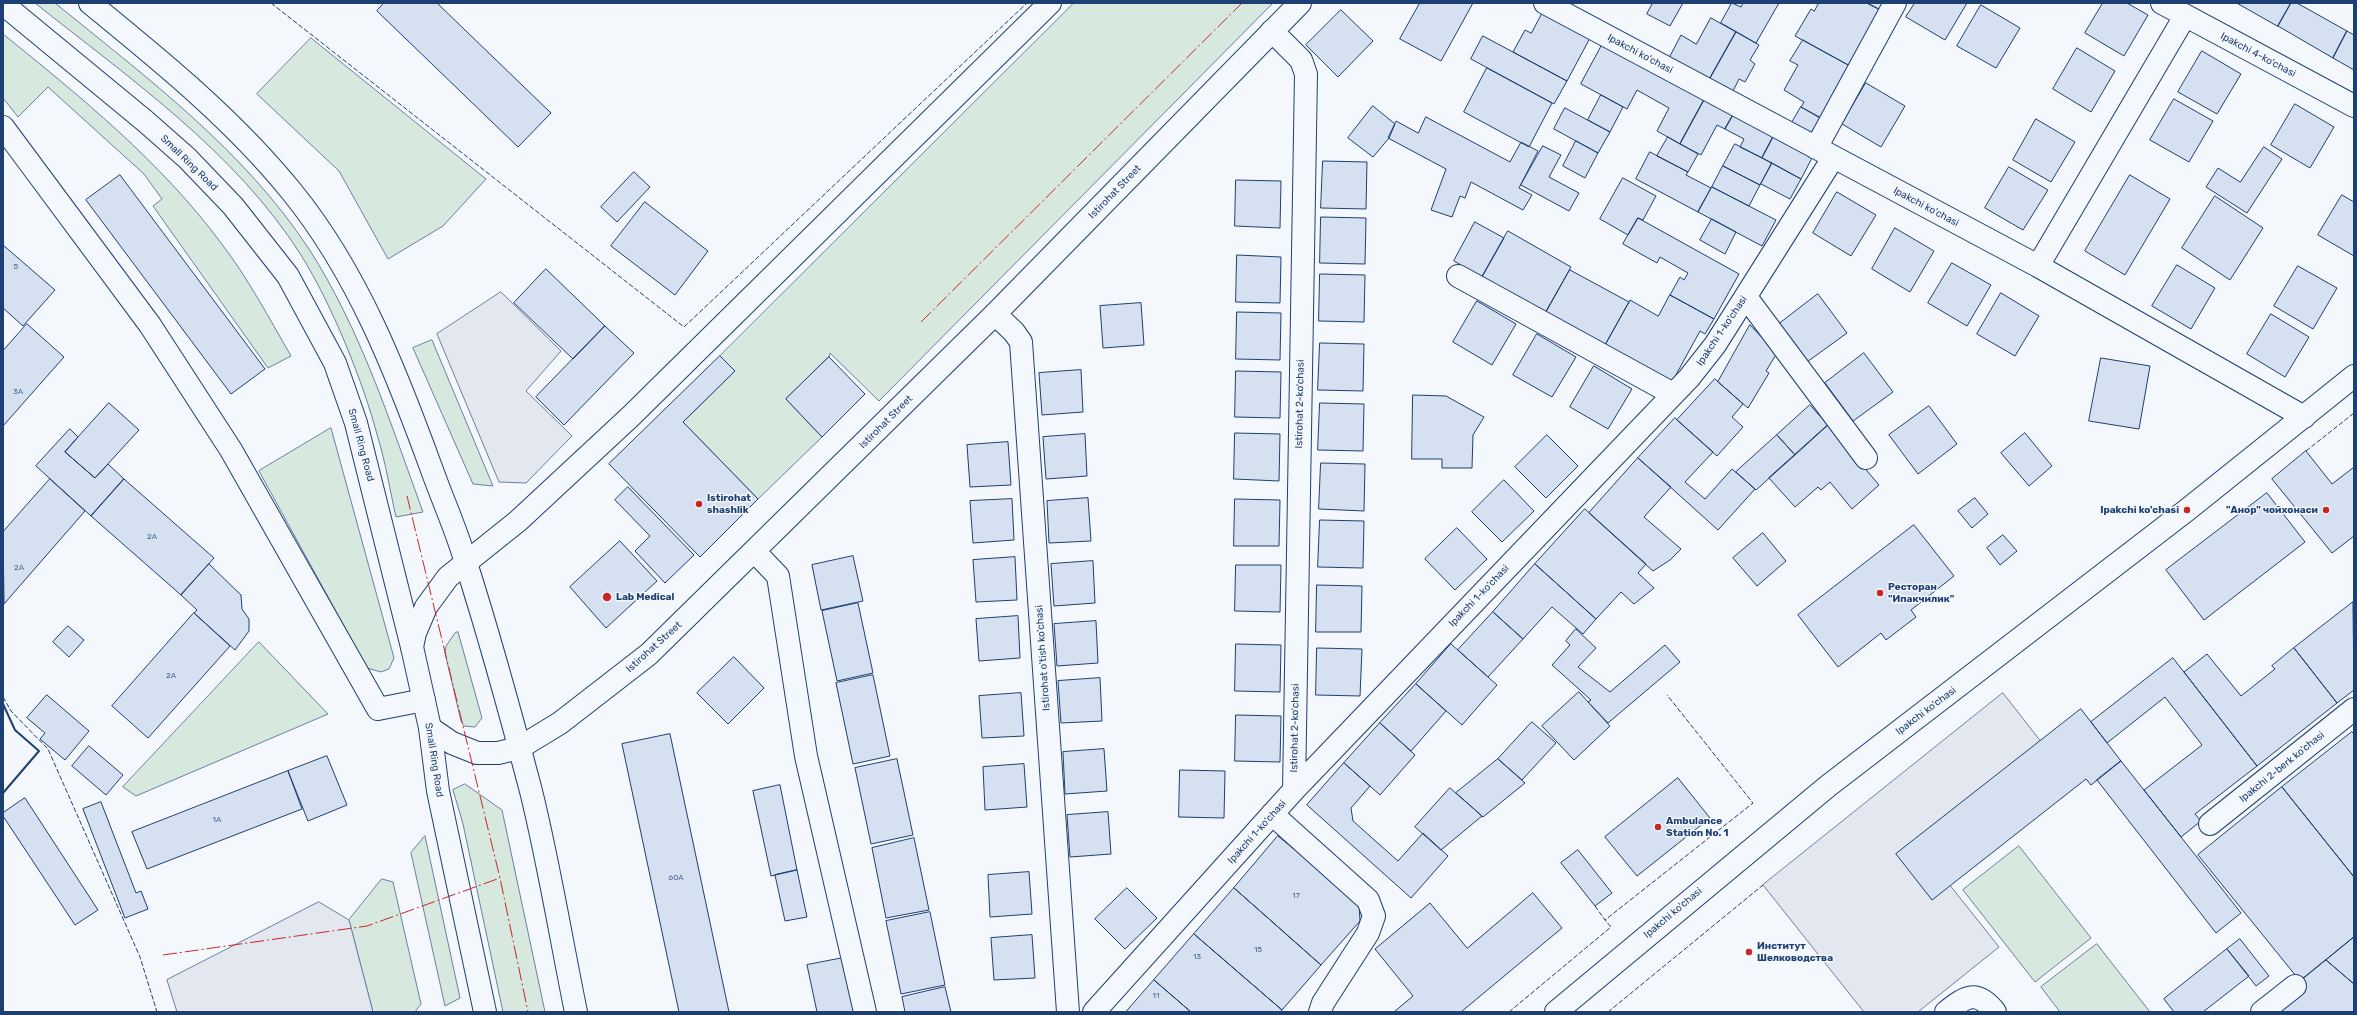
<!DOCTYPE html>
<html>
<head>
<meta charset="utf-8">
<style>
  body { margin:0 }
  #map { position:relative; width:2357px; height:1015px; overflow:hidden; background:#f4f7fb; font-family:Rubik,sans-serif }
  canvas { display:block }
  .frame { position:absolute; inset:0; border:4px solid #1d3f73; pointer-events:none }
</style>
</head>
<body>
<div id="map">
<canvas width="2357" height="1015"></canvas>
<div class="frame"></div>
</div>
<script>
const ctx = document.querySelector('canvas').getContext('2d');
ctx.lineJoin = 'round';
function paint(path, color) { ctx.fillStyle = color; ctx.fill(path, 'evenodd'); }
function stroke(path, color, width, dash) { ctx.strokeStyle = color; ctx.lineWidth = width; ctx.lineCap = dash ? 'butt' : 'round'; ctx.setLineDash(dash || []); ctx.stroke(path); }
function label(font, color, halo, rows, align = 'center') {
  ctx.font = font + ' Rubik,sans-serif'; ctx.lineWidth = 3; ctx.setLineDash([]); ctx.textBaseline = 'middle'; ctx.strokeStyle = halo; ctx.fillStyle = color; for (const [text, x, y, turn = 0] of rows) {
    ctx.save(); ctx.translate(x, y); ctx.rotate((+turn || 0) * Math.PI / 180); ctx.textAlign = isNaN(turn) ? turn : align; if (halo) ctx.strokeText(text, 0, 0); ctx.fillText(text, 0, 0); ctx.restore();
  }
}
const green = new Path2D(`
  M 35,3 L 55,3 C 146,77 244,150 309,249 C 361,330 390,422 423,512 L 396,517 C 390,491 386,464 378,438 C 363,381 332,305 301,255 C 235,151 129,78 35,3 Z
  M 1074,3 L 1273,3 L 879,401 L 830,353 L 829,357 L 786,399 L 822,437 L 758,499 L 683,422 L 735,371 L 720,356 Z
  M 3,34 C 81,97 161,162 221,243 C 248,278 269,318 291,356 L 268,368 L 153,206 L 162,199 L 144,174 L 48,87 L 18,117 L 3,98 Z
  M 311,38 L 486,179 L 443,226 L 388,259 L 339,171 L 257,94 Z
  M 432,340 L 493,486 L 473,484 L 413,348 Z
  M 331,428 L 394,658 L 389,669 L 381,672 L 367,668 L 259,471 Z
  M 458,632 L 482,718 L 475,727 L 464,726 L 461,721 L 445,653 L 446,646 L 455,633 Z
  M 259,642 L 328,714 L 136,796 L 123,787 Z
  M 465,784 L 502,810 L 545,1012 L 503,1012 L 463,824 L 453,790 Z
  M 425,836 L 460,998 L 445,1006 L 411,853 Z
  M 2019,846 L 2091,938 L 2035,982 L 1963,890 Z
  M 382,879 L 393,882 L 421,1004 L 415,1012 L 373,1012 L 349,920 Z
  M 2097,944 L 2150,1012 L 2060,1012 L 2041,987 Z`);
paint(green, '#d7e8df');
stroke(green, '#687fa3', 1);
const parking = new Path2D(`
  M 501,292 L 561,351 L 526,391 L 572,436 L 526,483 L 499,482 L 437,334 Z
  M 2003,693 L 2042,743 L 1945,879 L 1999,947 L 1918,1012 L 1864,1012 L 1763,885 Z
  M 319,902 L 349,920 L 373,1012 L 177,1012 L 167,980 Z`);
paint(parking, '#e3e8f0');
stroke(parking, '#687fa3', 1);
const building = new Path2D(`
  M 384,3 L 437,3 L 551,113 L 518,147 L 377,11 Z
  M 1420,3 L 1473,3 L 1441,61 L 1400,39 Z
  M 1653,3 L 1683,3 L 1670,26 L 1647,14 Z
  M 1732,3 L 1741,7 L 1743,3 L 1779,3 L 1756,43 L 1721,23 Z
  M 1819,3 L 1867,3 L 1881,10 L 1850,66 L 1795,36 L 1811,9 L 1814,11 Z
  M 1867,3 L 1883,3 L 1879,9 Z
  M 1915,3 L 1967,3 L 1945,40 L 1906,17 Z
  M 2103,3 L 2127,3 L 2148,15 L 2124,56 L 2085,33 Z
  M 2237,3 L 2291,3 L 2278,26 Z
  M 2291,3 L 2297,3 L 2347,31 L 2333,58 L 2278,26 Z
  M 1981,5 L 2020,28 L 1996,68 L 1957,46 Z
  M 1341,10 L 1373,41 L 1338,77 L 1306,45 Z
  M 1543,12 L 1590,38 L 1567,81 L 1513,52 L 1525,30 L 1531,33 Z
  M 1711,18 L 1736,32 L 1709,80 L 1669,58 L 1681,35 L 1696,44 Z
  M 2347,31 L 2354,35 L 2354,70 L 2333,58 Z
  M 1736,32 L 1759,45 L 1750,60 L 1755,64 L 1745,82 L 1739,79 L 1732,93 L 1709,80 Z
  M 1483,36 L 1567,81 L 1554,104 L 1471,59 Z
  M 1803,40 L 1850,66 L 1820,118 L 1801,107 L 1804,102 L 1784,90 L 1798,65 L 1790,61 Z
  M 1602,45 L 1704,100 L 1680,144 L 1657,131 L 1669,108 L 1637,90 L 1627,109 L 1581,84 Z
  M 2077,48 L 2115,71 L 2091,112 L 2053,89 Z
  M 2202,51 L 2241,74 L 2217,114 L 2178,92 Z
  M 1487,68 L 1552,103 L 1529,147 L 1464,112 Z
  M 1866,83 L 1905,106 L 1881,147 L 1842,124 Z
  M 1601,95 L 1623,107 L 1610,132 L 1588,120 Z
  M 2174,99 L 2213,121 L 2189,162 L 2150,140 Z
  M 1704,100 L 1733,115 L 1725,129 L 1717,125 L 1701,155 L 1680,144 Z
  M 2295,104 L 2334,127 L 2310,168 L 2271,145 Z
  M 1373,106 L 1395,124 L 1389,138 L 1373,157 L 1348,138 Z
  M 1801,107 L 1825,120 L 1814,140 L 1790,126 Z
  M 1565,108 L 1610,132 L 1598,153 L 1554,129 Z
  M 1733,115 L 1773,137 L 1762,158 L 1740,147 L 1744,139 L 1725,129 Z
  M 1426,117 L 1510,162 L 1521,142 L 1538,151 L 1519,188 L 1532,195 L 1523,210 L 1471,182 L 1465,198 L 1460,196 L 1452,217 L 1431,210 L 1446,169 L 1388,138 L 1396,121 L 1418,133 Z
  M 2036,119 L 2075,142 L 2051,182 L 2013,160 Z
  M 1668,137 L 1698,154 L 1688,172 L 1657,156 Z
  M 1773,137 L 1812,158 L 1801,179 L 1762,158 Z
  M 1576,141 L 1598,153 L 1585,178 L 1563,166 Z
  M 1735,144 L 1772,163 L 1760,185 L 1723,166 Z
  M 1543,146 L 1561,155 L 1549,177 L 1579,193 L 1569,211 L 1521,185 Z
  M 2264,147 L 2282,159 L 2247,213 L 2206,187 L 2218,168 L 2240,182 Z
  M 1650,152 L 1688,172 L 1686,175 L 1711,188 L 1698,212 L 1636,179 Z
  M 1323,161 L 1367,162 L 1366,209 L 1321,208 Z
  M 1772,163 L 1801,179 L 1790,199 L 1761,184 Z
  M 1723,166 L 1760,185 L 1749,206 L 1712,187 Z
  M 2009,167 L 2048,190 L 2023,230 L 1985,208 Z
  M 634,172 L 650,187 L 617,222 L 601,207 Z
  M 120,175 L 265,369 L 231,394 L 86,200 Z
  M 2130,175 L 2170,199 L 2125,275 L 2085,251 Z
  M 1623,178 L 1656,196 L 1643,220 L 1638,218 L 1628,235 L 1600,219 Z
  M 1236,180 L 1281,181 L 1280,228 L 1235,226 Z
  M 1712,187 L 1776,220 L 1762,246 L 1698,212 Z
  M 1837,192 L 1876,215 L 1851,256 L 1813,233 Z
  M 2342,195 L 2354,202 L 2354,256 L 2318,235 Z
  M 2215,196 L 2263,228 L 2230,280 L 2182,248 Z
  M 645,202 L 708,251 L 675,295 L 611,246 Z
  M 1321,217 L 1366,218 L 1365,264 L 1320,263 Z
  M 1638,218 L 1739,274 L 1714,319 L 1670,295 L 1680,277 L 1684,280 L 1688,273 L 1660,257 L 1657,263 L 1623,244 Z
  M 1712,219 L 1736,232 L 1725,254 L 1700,240 Z
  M 1475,222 L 1504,238 L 1482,277 L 1454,261 Z
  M 1895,228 L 1934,251 L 1910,292 L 1872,269 Z
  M 1508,231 L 1571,267 L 1546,312 L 1482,277 Z
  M 3,245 L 55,290 L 23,326 L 3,308 Z
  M 1237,255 L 1281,257 L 1280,303 L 1236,302 Z
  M 1952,263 L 1991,285 L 1967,326 L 1928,303 Z
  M 2177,265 L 2215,288 L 2191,329 L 2152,306 Z
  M 2298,266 L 2337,288 L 2313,329 L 2274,306 Z
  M 546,269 L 605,326 L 573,359 L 514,303 Z
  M 1570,270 L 1629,302 L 1605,345 L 1546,312 Z
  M 1320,274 L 1365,275 L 1364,322 L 1319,321 Z
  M 2001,293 L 2039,316 L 2015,356 L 1977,334 Z
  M 1818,294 L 1847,333 L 1807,362 L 1779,324 Z
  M 1670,295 L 1714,319 L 1705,334 L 1700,331 L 1672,382 L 1605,345 L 1630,300 L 1658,316 Z
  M 1477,301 L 1516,324 L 1492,365 L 1453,342 Z
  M 1141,303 L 1144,345 L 1103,348 L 1100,306 Z
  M 1237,312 L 1281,313 L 1280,360 L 1236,359 Z
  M 2271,314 L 2309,337 L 2285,377 L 2247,354 Z
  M 27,324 L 64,357 L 3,426 L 3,351 Z
  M 1750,325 L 1777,353 L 1766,371 L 1769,373 L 1748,408 L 1718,382 Z
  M 605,326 L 634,353 L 564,425 L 536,397 Z
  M 1537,334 L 1576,357 L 1552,397 L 1513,375 Z
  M 1320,343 L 1364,344 L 1363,391 L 1318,390 Z
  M 1864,353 L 1893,392 L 1853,421 L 1825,383 Z
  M 720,356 L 735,371 L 683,422 L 758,499 L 700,557 L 609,464 Z
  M 829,357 L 865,394 L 822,437 L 786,399 Z
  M 2101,358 L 2150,366 L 2139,429 L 2089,421 Z
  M 1594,366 L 1632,389 L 1608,429 L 1570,407 Z
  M 1081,370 L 1083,412 L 1042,415 L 1039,373 Z
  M 1236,371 L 1281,372 L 1280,418 L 1235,417 Z
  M 1715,379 L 1743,404 L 1732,417 L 1743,427 L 1717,456 L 1677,420 Z
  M 1413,395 L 1446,396 L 1484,417 L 1473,435 L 1472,468 L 1442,468 L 1442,459 L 1412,459 Z
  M 109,403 L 139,430 L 95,478 L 65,452 Z
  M 1320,403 L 1364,404 L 1363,451 L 1318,450 Z
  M 1810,405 L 1828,425 L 1795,455 L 1777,435 Z
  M 1929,406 L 1957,444 L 1918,474 L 1889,435 Z
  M 1675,418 L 1713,452 L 1685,482 L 1705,499 L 1732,469 L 1755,489 L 1718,530 L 1638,458 Z
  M 1828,425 L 1879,485 L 1852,509 L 1830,482 L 1821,490 L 1818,487 L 1795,507 L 1769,478 Z
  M 70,429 L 78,437 L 65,452 L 95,478 L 108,464 L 124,479 L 91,516 L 36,466 Z
  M 1235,433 L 1280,434 L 1279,481 L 1234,479 Z
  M 2025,433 L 2052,466 L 2029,486 L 2001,453 Z
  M 1085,434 L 1087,476 L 1046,479 L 1043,437 Z
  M 1547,435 L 1578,466 L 1546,498 L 1515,467 Z
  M 1777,435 L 1795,455 L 1756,490 L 1736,472 Z
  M 1008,442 L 1011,485 L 970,487 L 967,445 Z
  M 2306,451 L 2332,484 L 2354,467 L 2354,536 L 2332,553 L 2272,479 Z
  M 1638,458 L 1671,487 L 1644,517 L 1681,549 L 1670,560 L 1653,571 L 1589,513 Z
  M 1321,463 L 1365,464 L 1364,511 L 1319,509 Z
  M 50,479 L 85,511 L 4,604 L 3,532 Z
  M 124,479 L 214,558 L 181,595 L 91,516 Z
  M 1504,480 L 1534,511 L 1502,542 L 1472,512 Z
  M 628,487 L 694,555 L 665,583 L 635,551 L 650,536 L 615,500 Z
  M 2267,493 L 2305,542 L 2204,620 L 2166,570 Z
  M 1088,498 L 1091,541 L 1049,543 L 1047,501 Z
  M 1975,498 L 1988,514 L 1972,528 L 1958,511 Z
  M 1012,499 L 1014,540 L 973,543 L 970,501 Z
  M 1235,499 L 1280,500 L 1279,546 L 1234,546 Z
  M 1585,509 L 1646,564 L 1638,573 L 1654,588 L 1634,604 L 1621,592 L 1596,619 L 1535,564 Z
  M 1320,520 L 1364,521 L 1363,568 L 1318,567 Z
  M 1914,525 L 1954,576 L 1911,610 L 1916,617 L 1886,640 L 1881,633 L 1838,667 L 1798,615 Z
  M 1457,528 L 1487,559 L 1455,590 L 1425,559 Z
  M 1763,533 L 1786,561 L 1757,586 L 1733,558 Z
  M 2003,535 L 2017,551 L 2000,565 L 1987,548 Z
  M 620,541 L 657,581 L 606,628 L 570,587 Z
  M 853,556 L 863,601 L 821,610 L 812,565 Z
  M 1015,557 L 1017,600 L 976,602 L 973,560 Z
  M 1093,561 L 1095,603 L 1054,606 L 1051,564 Z
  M 209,564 L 241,595 L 242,609 L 249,619 L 249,631 L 235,650 L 194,613 L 197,610 L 181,595 Z
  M 1535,564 L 1596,619 L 1583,634 L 1552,607 L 1523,639 L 1493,612 Z
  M 1236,565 L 1281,565 L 1280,612 L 1235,611 Z
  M 1317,585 L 1362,586 L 1361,632 L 1316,632 Z
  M 2353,602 L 2354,690 L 2337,703 L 2294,648 Z
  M 858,603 L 873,673 L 837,681 L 822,611 Z
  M 1493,612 L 1523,639 L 1488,677 L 1458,650 Z
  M 194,613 L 230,646 L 148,738 L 112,706 Z
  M 1018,616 L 1020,658 L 979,661 L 976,619 Z
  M 1096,621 L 1098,663 L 1057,666 L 1054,624 Z
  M 68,626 L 84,640 L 69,657 L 53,642 Z
  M 1576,629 L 1596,648 L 1578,667 L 1610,692 L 1665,645 L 1680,662 L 1608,723 L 1588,702 L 1591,700 L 1552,665 L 1570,645 L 1566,641 Z
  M 1236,644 L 1281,645 L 1280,692 L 1235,691 Z
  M 1451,644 L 1497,685 L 1462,725 L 1416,684 Z
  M 1317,648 L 1362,649 L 1360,696 L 1316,695 Z
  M 2294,648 L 2337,703 L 2257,766 L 2184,672 L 2207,654 L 2241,696 L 2275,669 L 2272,666 Z
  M 734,657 L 764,688 L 728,724 L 697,693 Z
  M 2173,658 L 2257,766 L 2195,814 L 2201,821 L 2181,837 L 2144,790 L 2202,745 L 2165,697 L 2107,743 L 2091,722 Z
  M 873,675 L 890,756 L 853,764 L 836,683 Z
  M 1100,678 L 1102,721 L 1061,723 L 1058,681 Z
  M 1416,684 L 1446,711 L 1411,751 L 1380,723 Z
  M 1579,692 L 1610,726 L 1574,760 L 1542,726 Z
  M 1021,693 L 1024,736 L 982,738 L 979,696 Z
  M 47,695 L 89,731 L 65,760 L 40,739 L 45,733 L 27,718 Z
  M 2081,709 L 2121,761 L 2091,785 L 2086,779 L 1932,900 L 1896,854 Z
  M 1236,715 L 1281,716 L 1280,762 L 1235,761 Z
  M 1532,722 L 1556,743 L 1522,780 L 1498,759 Z
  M 1380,723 L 1415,755 L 1380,795 L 1344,763 Z
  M 2352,732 L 2354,734 L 2354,877 L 2282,787 Z
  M 670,734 L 729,1012 L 679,1012 L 622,744 Z
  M 89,746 L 123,775 L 106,795 L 72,766 Z
  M 1104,749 L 1107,791 L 1065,794 L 1063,752 Z
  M 327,756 L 347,805 L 308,821 L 288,771 Z
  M 897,759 L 913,835 L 871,844 L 855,768 Z
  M 1498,759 L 1525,783 L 1483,817 L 1456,793 Z
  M 2121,761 L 2241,913 L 2216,933 L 2097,780 Z
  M 1344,763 L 1370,786 L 1351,808 L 1353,821 L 1398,861 L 1423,833 L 1448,856 L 1411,898 L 1307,805 Z
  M 1024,764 L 1027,807 L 985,810 L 983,767 Z
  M 1180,770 L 1225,771 L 1224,818 L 1179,817 Z
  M 288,771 L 302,809 L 147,869 L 132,832 Z
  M 1678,778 L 1710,818 L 1637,876 L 1605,837 Z
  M 780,785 L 797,870 L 771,876 L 753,791 Z
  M 2282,787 L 2354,877 L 2354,937 L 2300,981 L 2198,855 Z
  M 1450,788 L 1482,816 L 1441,850 L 1415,827 Z
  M 25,798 L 98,910 L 75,925 L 3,816 L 3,813 Z
  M 101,802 L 136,893 L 141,891 L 148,909 L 125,918 L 83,809 Z
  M 1108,812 L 1111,854 L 1070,857 L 1067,815 Z
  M 1278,836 L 1359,903 L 1360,921 L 1321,965 L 1234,888 Z
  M 914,838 L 929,910 L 886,918 L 872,848 Z
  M 1578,850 L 1612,893 L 1595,906 L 1561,863 Z
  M 797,870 L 807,917 L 785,921 L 775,875 Z
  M 1029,872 L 1032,914 L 990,917 L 988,875 Z
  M 1127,888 L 1157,918 L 1125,949 L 1095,919 Z
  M 1234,888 L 1321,965 L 1282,1010 L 1194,934 Z
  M 1533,893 L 1562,928 L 1461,1012 L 1394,1012 L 1413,996 L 1375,949 L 1430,903 L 1467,948 Z
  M 930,912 L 945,985 L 901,994 L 886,921 Z
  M 1194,934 L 1282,1010 L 1280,1012 L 1191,1012 L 1154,980 Z
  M 1032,935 L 1035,978 L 994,980 L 991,938 Z
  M 2354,937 L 2354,984 L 2326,960 Z
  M 2240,939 L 2269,976 L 2256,986 L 2227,949 Z
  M 2227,949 L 2249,976 L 2203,1012 L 2174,1012 L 2164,999 Z
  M 843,958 L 854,1012 L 817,1012 L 807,965 Z
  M 2326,960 L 2354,984 L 2354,1012 L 2280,1012 L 2306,990 L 2300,981 Z
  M 1154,980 L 1191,1012 L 1126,1012 Z
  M 945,987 L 951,1012 L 905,1012 L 902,997 Z`);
paint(building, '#d5e0f0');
stroke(building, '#1d3f73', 1);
const minor = new Path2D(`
  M 1545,3 L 2038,266 L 2304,417
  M 2162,3 L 2354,106
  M 1272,31 L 1301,60 L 1306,74 L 1294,790
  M 3,127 L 150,325 L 231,450 L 378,709 L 424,700
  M 1816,148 L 1895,3
  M 2038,266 L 2185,16
  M 1458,276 L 1673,394
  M 1746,297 L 1866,458
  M 995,314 L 1014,332 L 1021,342 L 1068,1012
  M 755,552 L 778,576 L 806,756 L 865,1012
  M 1272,814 L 1368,900 L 1374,916 L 1368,933 L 1323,1003 L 1320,1012
  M 2210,824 L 2354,709
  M 1094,1012 L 1294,790 L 1689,378 L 1715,345 L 1833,158
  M 1946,1012 C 1966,996 1977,989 1995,1012
  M 2262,1012 L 2295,986`);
const major = new Path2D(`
  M 412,647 L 415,633 L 426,607 L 448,577 L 518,521 L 631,416 L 1050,3
  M 430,728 L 452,743 L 477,753 L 498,753 L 519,748 L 560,723 L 649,654 L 995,314 L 1300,3
  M 1556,1012 L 1828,786 L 2187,510 L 2354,376`);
const highway = new Path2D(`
  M 90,3 C 161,61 234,120 292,192 C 358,273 397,374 432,470 C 443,501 457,531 466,563 C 490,638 511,715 531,791 C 549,864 561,939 576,1012
  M 3,4 L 145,121 L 187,158 L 233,206 L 288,276 L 335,363 L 356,423 L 412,647 L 430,728 L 438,791 L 485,1012`);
stroke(minor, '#1d3f73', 24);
stroke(major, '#1d3f73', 24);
stroke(highway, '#1d3f73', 24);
stroke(minor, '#f4f7fb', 22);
stroke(major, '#f4f7fb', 22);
stroke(highway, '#f4f7fb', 22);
stroke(new Path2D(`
  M 271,3 L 684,327 L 1027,3
  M 2306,451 L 2354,413
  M 3,697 L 11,711 L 48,749 L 140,957 L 157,1012
  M 1595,906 L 1605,920 L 1753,803 L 1667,695
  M 1509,1012 L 1611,927 L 1605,920
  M 1608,1012 L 1763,885`), '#1d3f73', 1, [5, 2]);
stroke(new Path2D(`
  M 3,704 L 15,730 L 39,751 L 3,793`), '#1d3f73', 2);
stroke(new Path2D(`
  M 921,322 L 1242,3
  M 407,496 L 500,878 L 528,1012
  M 163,955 L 367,926 L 500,878`), '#c62828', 1, [14, 3, 2, 3]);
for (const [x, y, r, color] of [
  [699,504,4,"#c62828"],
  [2187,510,4,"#c62828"],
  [2326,510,4,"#c62828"],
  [1880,593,4,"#c62828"],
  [607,597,5,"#c62828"],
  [1658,827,4,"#c62828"],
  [1749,952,4,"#c62828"]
]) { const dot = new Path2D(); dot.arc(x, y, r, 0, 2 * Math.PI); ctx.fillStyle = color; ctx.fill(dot); stroke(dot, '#f4f7fb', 1.5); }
label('8px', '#4b6792', null, [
  ["5",16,267],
  ["3А",18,392],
  ["2А",152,537],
  ["2А",19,568],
  ["2А",171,676],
  ["1А",217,820],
  ["60А",676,878],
  ["17",1296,896],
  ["15",1258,950],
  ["13",1197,957],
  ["11",1156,996]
]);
label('10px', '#1d3f73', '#f4f7fb', [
  ["Ipakchi ko'chasi",1640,54,28],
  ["Ipakchi 4-ko'chasi",2258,55,28],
  ["Small Ring Road",189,163,44],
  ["Istirohat Street",1115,192,-46],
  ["Ipakchi ko'chasi",1926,207,28],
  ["Ipakchi 1-ko'chasi",1722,331,-56],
  ["Istirohat 2-ko'chasi",1300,404,-89],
  ["Istirohat Street",886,422,-45],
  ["Small Ring Road",361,445,75],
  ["Ipakchi 1-ko'chasi",1479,596,-46],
  ["Istirohat Street",654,647,-42],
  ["Istirohat o'tish ko'chasi",1043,658,-94],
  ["Ipakchi ko'chasi",1926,711,-37],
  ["Istirohat 2-ko'chasi",1295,728,-89],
  ["Small Ring Road",434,760,81],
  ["Ipakchi 2-berk ko'chasi",2282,767,-39],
  ["Ipakchi 1-ko'chasi",1257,832,-48],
  ["Ipakchi ko'chasi",1673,913,-40]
]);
label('bold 10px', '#1d3f73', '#f4f7fb', [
  ["Istirohat",707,498],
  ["shashlik",707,510],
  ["Ipakchi ko'chasi",2179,510,"right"],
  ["\"Анор\" чойхонаси",2318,510,"right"],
  ["Ресторан",1888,587],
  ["\"Ипакчилик\"",1888,599],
  ["Lab Medical",616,597],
  ["Ambulance",1666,821],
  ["Station No. 1",1666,833],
  ["Институт",1757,946],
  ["Шелководства",1757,958]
], 'left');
</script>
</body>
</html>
